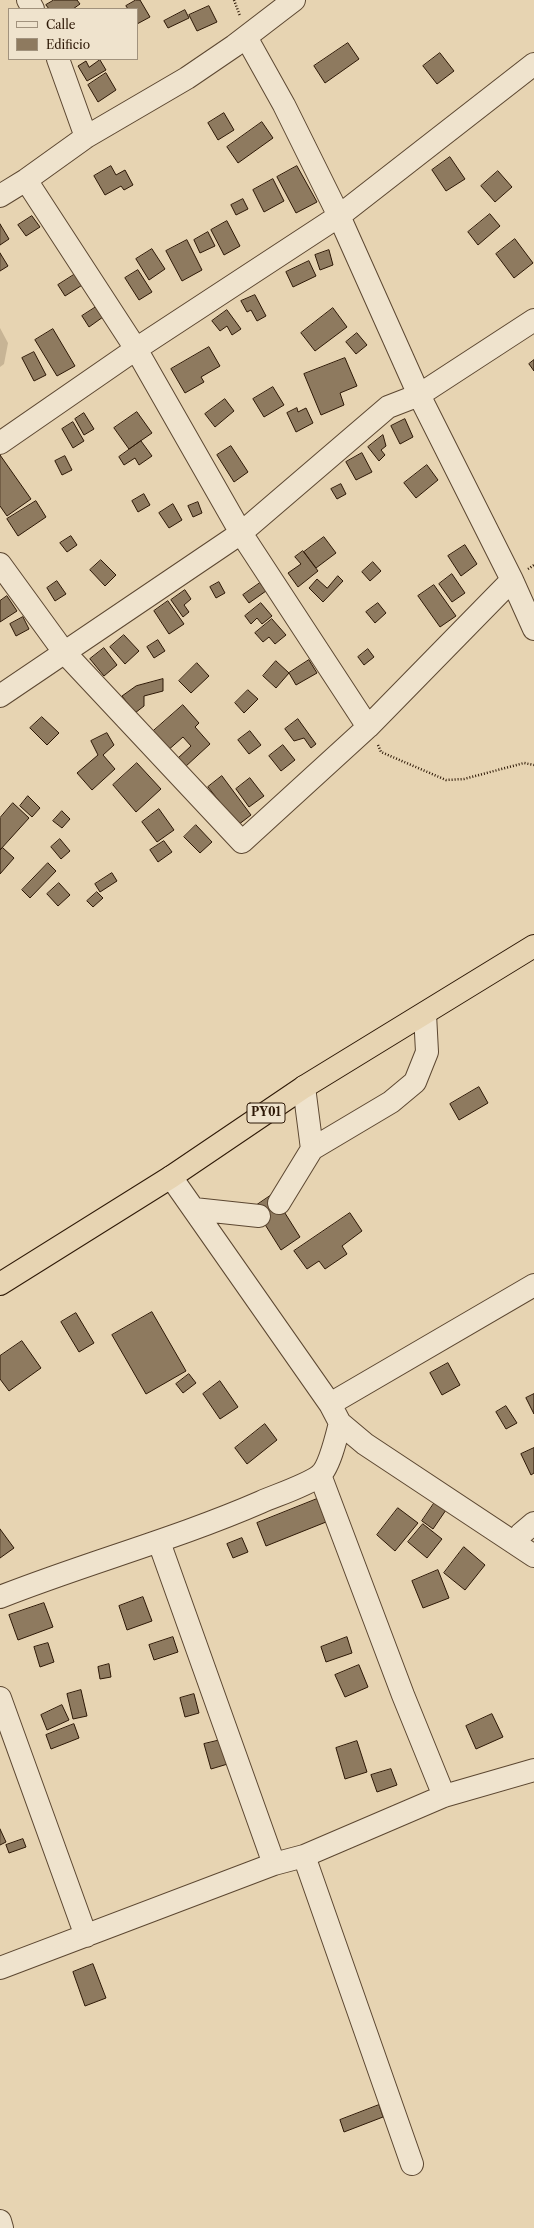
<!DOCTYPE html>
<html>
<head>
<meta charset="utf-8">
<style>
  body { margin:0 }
  #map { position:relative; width:534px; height:2228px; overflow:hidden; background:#e7d4b2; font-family:"Libre Caslon Text",serif }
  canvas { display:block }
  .legend { position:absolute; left:8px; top:8px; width:130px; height:52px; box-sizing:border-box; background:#efe3cd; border:1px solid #a1927d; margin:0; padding:5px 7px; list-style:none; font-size:12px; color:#2d1806 }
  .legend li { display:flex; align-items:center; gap:8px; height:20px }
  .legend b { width:20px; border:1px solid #a1927d }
</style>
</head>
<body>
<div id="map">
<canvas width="534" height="2228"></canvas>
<ul class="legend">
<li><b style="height:5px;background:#efe3cd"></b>Calle</li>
<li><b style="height:11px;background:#8e7a5f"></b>Edificio</li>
</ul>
</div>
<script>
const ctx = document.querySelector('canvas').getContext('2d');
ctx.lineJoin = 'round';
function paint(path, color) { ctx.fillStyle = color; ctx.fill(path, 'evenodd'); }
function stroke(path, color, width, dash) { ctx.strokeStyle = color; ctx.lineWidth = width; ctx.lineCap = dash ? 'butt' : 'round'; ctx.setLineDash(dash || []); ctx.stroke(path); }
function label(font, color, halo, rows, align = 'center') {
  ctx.font = font + ' "Libre Caslon Text",serif'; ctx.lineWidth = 3; ctx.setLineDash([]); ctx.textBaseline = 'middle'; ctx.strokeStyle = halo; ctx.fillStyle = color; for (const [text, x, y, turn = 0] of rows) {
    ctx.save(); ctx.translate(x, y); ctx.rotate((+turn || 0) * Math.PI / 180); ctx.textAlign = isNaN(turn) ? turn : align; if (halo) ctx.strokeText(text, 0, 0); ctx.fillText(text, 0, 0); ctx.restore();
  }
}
paint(new Path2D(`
  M 0,328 L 8,343 L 4,364 L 0,367 Z`), '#c7b495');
const building = new Path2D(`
  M 54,0 L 77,0 L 80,4 L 73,9 L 49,9 L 46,5 Z
  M 136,0 L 140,0 L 150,17 L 137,24 L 137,9 L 128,9 L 126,6 Z
  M 209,6 L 217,22 L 197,31 L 189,15 Z
  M 185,10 L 189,18 L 168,28 L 164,21 Z
  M 348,43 L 359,59 L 325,83 L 314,66 Z
  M 440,53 L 454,71 L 437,84 L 423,66 Z
  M 100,60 L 106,70 L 87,81 L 78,66 L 86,61 L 89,67 Z
  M 106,73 L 116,90 L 98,102 L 88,85 Z
  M 224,113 L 234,130 L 218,140 L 208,123 Z
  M 262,122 L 273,138 L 238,163 L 227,147 Z
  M 450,157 L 465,179 L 446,191 L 432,170 Z
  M 111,166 L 116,175 L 125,170 L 133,185 L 124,190 L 121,186 L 105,195 L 94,176 Z
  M 297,166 L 317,202 L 296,213 L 277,177 Z
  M 498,171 L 512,187 L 495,202 L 481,186 Z
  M 273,179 L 284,201 L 264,212 L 253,190 Z
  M 243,199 L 248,209 L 236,215 L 231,205 Z
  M 490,214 L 500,226 L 478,245 L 468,232 Z
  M 32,216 L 40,227 L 26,236 L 18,225 Z
  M 227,221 L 240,246 L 224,255 L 211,230 Z
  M 0,224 L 9,239 L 0,245 Z
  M 208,232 L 215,246 L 200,253 L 194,240 Z
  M 515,239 L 533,263 L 514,278 L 496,254 Z
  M 187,240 L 202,270 L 182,281 L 166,251 Z
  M 152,249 L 165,269 L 149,280 L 136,259 Z
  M 329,250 L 333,265 L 320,270 L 315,255 Z
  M 0,253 L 8,266 L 0,271 Z
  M 309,261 L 316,276 L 293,287 L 286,272 Z
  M 138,270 L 152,292 L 139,300 L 125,278 Z
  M 80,271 L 87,282 L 65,296 L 58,285 Z
  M 255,295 L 266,316 L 257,321 L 251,310 L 247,312 L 241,301 Z
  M 96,307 L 103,317 L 89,327 L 82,316 Z
  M 333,308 L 347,327 L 315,351 L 301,333 Z
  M 227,310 L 241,329 L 232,335 L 227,326 L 220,331 L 212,321 Z
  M 53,329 L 75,366 L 57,376 L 35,340 Z
  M 357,333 L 367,345 L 356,354 L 346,342 Z
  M 209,347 L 220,366 L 201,377 L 204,382 L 185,393 L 171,369 Z
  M 34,352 L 46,375 L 34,381 L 22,358 Z
  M 345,358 L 357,386 L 340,393 L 344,405 L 321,415 L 304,374 Z
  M 534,360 L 534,371 L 529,364 Z
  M 273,387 L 284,405 L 264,417 L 253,399 Z
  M 225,399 L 234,411 L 215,427 L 205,414 Z
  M 297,408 L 298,412 L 306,408 L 313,423 L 296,432 L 287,413 Z
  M 137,412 L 152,433 L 129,449 L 114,428 Z
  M 84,413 L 94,429 L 84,435 L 75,419 Z
  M 405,419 L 413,437 L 400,444 L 391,426 Z
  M 73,422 L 84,441 L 73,448 L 62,429 Z
  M 383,435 L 386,446 L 381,450 L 385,455 L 379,461 L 368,447 Z
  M 141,441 L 152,456 L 139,465 L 135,458 L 124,465 L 119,457 Z
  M 231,446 L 248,472 L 234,482 L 217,455 Z
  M 362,453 L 372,472 L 356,480 L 346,462 Z
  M 0,455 L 31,499 L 7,516 L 0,506 Z
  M 65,456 L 72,470 L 62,475 L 55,461 Z
  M 427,465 L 438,480 L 416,498 L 404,483 Z
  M 341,484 L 346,494 L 337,499 L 331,489 Z
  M 144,494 L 150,505 L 138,512 L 132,501 Z
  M 36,501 L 46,517 L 18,536 L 7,519 Z
  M 198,502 L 202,513 L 193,517 L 188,506 Z
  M 173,504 L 182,520 L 169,528 L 159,513 Z
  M 71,536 L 77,545 L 67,552 L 60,543 Z
  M 324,537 L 336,553 L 316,568 L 304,552 Z
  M 465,545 L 477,564 L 461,576 L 448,556 Z
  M 303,551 L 318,571 L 298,587 L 288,573 L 301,564 L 295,557 Z
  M 101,560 L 116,575 L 105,586 L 90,570 Z
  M 373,562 L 381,571 L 370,581 L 362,572 Z
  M 452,574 L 465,593 L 452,602 L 439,584 Z
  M 338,576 L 343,581 L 323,602 L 309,588 L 317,579 L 327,588 Z
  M 57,581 L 66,594 L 55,601 L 47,588 Z
  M 219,582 L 225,593 L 216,598 L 210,587 Z
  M 260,583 L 266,591 L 249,603 L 243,595 Z
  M 434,585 L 456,616 L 440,627 L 418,596 Z
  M 185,590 L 191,599 L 184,605 L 189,612 L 183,617 L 171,600 Z
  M 7,596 L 17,611 L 0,622 L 0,601 Z
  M 168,601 L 184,624 L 169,634 L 154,611 Z
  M 261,603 L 272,616 L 262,624 L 257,618 L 251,624 L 245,616 Z
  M 378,603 L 386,613 L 375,623 L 366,612 Z
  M 23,617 L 29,629 L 16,636 L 10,624 Z
  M 272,619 L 286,635 L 275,644 L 269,637 L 263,642 L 255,633 Z
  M 124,635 L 139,651 L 125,664 L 110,647 Z
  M 158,640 L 165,651 L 154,658 L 147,647 Z
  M 104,648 L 117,665 L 104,676 L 90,659 Z
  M 368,649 L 374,657 L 364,665 L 358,657 Z
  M 309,660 L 317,673 L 296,685 L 289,673 Z
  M 276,661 L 289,673 L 276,688 L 263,676 Z
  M 197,663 L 209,676 L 191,693 L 179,681 Z
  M 163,679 L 163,691 L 144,696 L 144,706 L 135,713 L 122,696 L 136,686 Z
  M 248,690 L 258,699 L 244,713 L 235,703 Z
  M 183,705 L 199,723 L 195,727 L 210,744 L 185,767 L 178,758 L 191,746 L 183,737 L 166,752 L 150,734 Z
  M 42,717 L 59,733 L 47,745 L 30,728 Z
  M 298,719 L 316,744 L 311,748 L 304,738 L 294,741 L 285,729 Z
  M 250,731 L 261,745 L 249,754 L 238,740 Z
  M 107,733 L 114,745 L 103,755 L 115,769 L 92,790 L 77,773 L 98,755 L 91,741 Z
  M 283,745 L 295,760 L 281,771 L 269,756 Z
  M 137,763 L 161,789 L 136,812 L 113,785 Z
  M 222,776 L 251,815 L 238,825 L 208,787 Z
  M 250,778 L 264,796 L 249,807 L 236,789 Z
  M 28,796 L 40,808 L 32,817 L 20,806 Z
  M 13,803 L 29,818 L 0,850 L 0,818 Z
  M 159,809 L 174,830 L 157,842 L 142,822 Z
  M 62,811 L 70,819 L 62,828 L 53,821 Z
  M 196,825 L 212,842 L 200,853 L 184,837 Z
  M 60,839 L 70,851 L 61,859 L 51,847 Z
  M 164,841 L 172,852 L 158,862 L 150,850 Z
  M 3,848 L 14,858 L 0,874 L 0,850 Z
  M 48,863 L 56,871 L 30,898 L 22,890 Z
  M 112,873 L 117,881 L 100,892 L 95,884 Z
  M 59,883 L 70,895 L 58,906 L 47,894 Z
  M 97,892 L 103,898 L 93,907 L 87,901 Z
  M 479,1087 L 488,1103 L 459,1120 L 450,1104 Z
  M 273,1194 L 300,1237 L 281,1250 L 254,1207 Z
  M 350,1213 L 362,1231 L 342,1246 L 347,1254 L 325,1269 L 319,1261 L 307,1269 L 294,1251 Z
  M 152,1312 L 186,1371 L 146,1394 L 112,1335 Z
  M 76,1313 L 94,1343 L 79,1352 L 61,1322 Z
  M 22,1341 L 41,1368 L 9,1391 L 0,1379 L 0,1356 Z
  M 448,1363 L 460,1385 L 442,1395 L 430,1373 Z
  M 189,1374 L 196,1383 L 183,1393 L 176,1384 Z
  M 220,1381 L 238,1407 L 220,1419 L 203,1394 Z
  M 534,1394 L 534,1414 L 526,1398 Z
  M 506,1406 L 517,1423 L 506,1429 L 496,1412 Z
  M 265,1424 L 277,1440 L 247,1464 L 235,1448 Z
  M 534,1448 L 534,1473 L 531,1475 L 521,1454 Z
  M 317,1499 L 326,1522 L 266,1546 L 257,1523 Z
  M 435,1502 L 446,1510 L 433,1529 L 422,1521 Z
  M 398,1508 L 418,1523 L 395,1551 L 377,1535 Z
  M 423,1524 L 442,1539 L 427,1558 L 408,1542 Z
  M 0,1529 L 14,1548 L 0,1558 Z
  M 242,1538 L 248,1552 L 233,1558 L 227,1544 Z
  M 464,1547 L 485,1565 L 465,1590 L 444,1573 Z
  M 438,1570 L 449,1598 L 423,1608 L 412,1581 Z
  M 143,1597 L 152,1621 L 127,1630 L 119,1606 Z
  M 44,1603 L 53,1627 L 18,1640 L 9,1615 Z
  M 173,1637 L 178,1652 L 154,1660 L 149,1645 Z
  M 347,1637 L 352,1653 L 326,1662 L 321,1647 Z
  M 48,1643 L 54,1662 L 40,1667 L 34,1647 Z
  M 109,1664 L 111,1677 L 100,1679 L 98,1667 Z
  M 359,1665 L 368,1687 L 345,1697 L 335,1675 Z
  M 81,1690 L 87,1716 L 73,1719 L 67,1694 Z
  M 194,1694 L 199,1713 L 185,1717 L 180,1698 Z
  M 62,1705 L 69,1720 L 47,1730 L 41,1715 Z
  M 492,1714 L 503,1737 L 476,1749 L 466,1726 Z
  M 74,1724 L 79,1738 L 51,1749 L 46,1735 Z
  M 225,1739 L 231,1763 L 211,1769 L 204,1744 Z
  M 357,1741 L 367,1772 L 345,1779 L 336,1748 Z
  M 391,1769 L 397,1785 L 377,1792 L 371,1775 Z
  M 0,1829 L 6,1842 L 0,1845 Z
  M 23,1839 L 26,1847 L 9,1853 L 6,1845 Z
  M 93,1964 L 106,1998 L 85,2006 L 73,1972 Z
  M 379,2105 L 383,2117 L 344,2132 L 340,2120 Z`);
paint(building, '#8e7a5f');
stroke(building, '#2d1806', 1);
const minor = new Path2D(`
  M 28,0 L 33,9
  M 246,37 L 284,105 L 339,216 L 419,395 L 512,580 L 534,629
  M 58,59 L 86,137
  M 26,180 L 136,349 L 241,533 L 368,727
  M 0,196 L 26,180 L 86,137 L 187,78 L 234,46 L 294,0
  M 0,443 L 136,349 L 339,216 L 534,64
  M 0,564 L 64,652 L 242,842 L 368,727 L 512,580
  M 0,696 L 241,533 L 388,407 L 419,395 L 534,320
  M 304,1087 L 312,1149
  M 279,1203 L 312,1149 L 391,1102 L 415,1082 L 427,1052 L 425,1014
  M 194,1209 L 259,1216
  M 330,1404 L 534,1285
  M 340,1423 L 365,1444 L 534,1556
  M 320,1475 L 403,1695 L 444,1796
  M 159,1542 L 274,1864
  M 515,1542 L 521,1534 L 534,1523
  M 0,1597 C 86,1563 176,1539 261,1502 C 277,1495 305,1486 319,1476 C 329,1469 337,1435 340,1423 L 330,1404 L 171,1177
  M 0,1698 L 86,1936
  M 304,1856 L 412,2164
  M 0,1968 L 274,1864 L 304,1856 L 444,1796 L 534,1770
  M 0,2221 L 2,2228`);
const highway = new Path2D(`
  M 0,1284 L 171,1177 L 304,1087 L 534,946`);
stroke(minor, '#5c4731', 24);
stroke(highway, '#2d1806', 24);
stroke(new Path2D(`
  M 234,0 L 240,16
  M 528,569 L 534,565
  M 378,745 L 381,752 L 446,780 L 464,779 L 524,763 L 534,765`), '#2d1806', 2.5, [1, 2]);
stroke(minor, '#efe3cd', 22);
stroke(highway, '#e7d4b2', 22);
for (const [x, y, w] of [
  [266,1113,38]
]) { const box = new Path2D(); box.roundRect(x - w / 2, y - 10, w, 20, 3); ctx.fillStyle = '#efe3cd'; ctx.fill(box); stroke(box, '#2d1806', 1); }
label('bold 12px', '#2d1806', null, [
  ["PY01",266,1113]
]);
</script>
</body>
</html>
